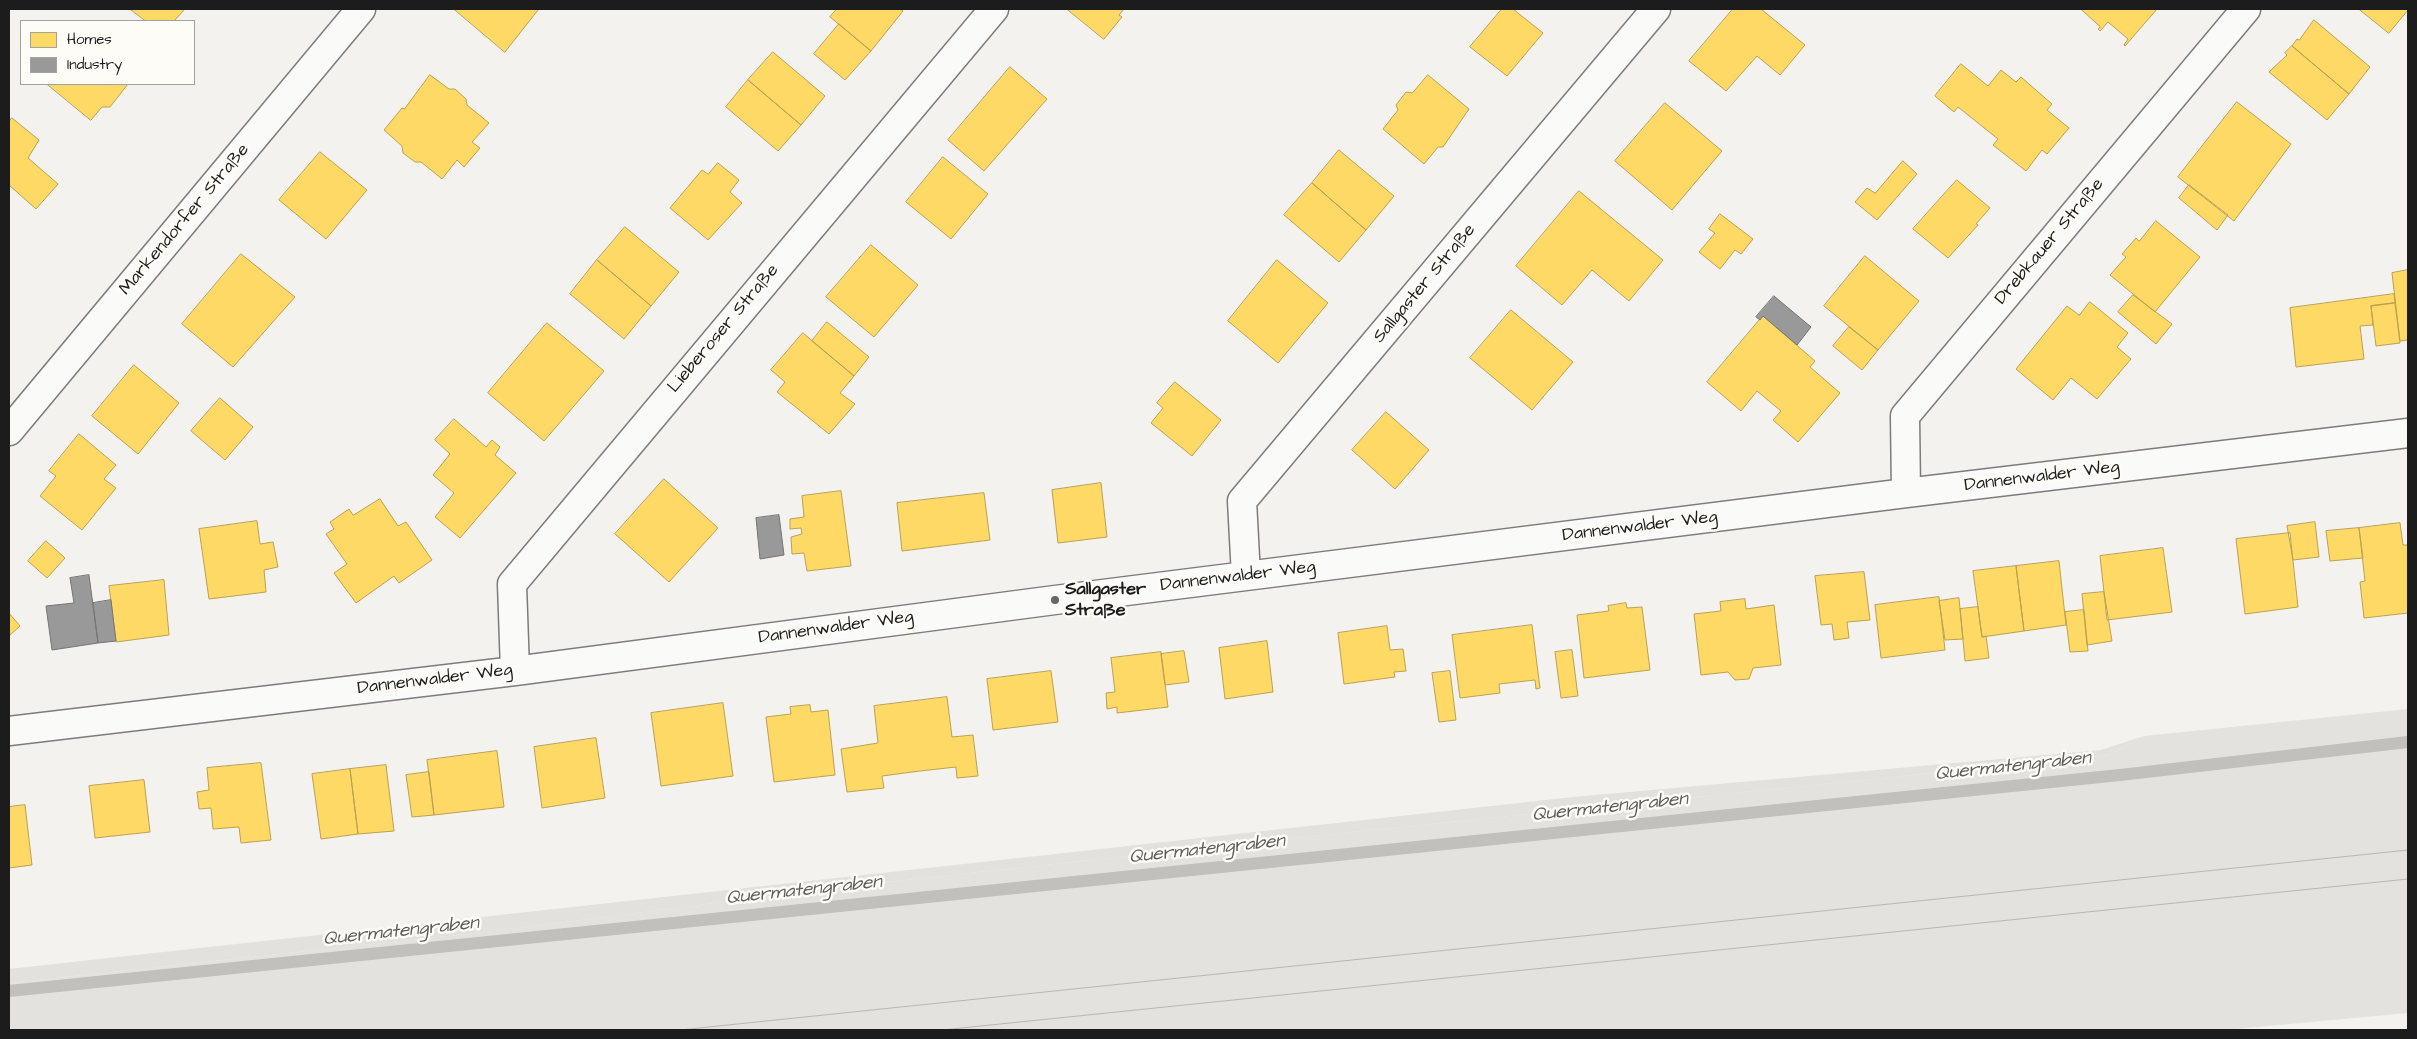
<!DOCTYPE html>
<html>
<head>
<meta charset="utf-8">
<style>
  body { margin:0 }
  #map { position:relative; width:2417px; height:1039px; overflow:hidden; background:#f3f2ef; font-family:"Architects Daughter",sans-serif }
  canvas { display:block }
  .frame { position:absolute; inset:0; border:10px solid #1c1c1c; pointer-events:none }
  .legend { position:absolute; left:20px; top:20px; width:175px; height:65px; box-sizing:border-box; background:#fdfcf7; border:1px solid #a3a29f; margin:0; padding:6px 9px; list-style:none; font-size:15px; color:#1c1c1c }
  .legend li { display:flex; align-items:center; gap:10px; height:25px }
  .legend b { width:25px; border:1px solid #a3a29f }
</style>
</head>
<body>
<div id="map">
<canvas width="2417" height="1039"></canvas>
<div class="frame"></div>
<ul class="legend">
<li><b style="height:14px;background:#ffd966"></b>Homes</li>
<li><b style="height:14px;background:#999"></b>Industry</li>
</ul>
</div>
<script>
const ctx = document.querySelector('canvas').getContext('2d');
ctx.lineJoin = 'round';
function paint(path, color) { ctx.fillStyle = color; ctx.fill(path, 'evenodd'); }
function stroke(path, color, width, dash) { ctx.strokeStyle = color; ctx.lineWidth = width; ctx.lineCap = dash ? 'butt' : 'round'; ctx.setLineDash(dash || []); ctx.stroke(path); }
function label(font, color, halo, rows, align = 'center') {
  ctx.font = font + ' "Architects Daughter",sans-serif'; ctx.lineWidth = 5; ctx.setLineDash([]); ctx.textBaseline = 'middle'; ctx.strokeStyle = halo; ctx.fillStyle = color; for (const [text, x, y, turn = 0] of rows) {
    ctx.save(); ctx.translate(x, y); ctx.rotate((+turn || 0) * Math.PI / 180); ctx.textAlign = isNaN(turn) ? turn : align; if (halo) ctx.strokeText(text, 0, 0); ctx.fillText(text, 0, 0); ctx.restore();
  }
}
paint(new Path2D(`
  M 2408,709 L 2408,1013 L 2225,1030 L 9,1030 L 9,983 L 493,931 L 850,886 L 1292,838 L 2108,755 L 2144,736 Z`), '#e3e2de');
paint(new Path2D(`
  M 2144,736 L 2108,755 L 1292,838 L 850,886 L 493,931 L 9,983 L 9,969 L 1573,797 L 2101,750 Z`), '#e2e1dd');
const homes = new Path2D(`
  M 130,9 L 185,9 L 174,21 L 146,21 Z
  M 454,9 L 536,9 L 538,10 L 505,52 Z
  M 837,9 L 900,9 L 903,11 L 871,51 L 830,17 Z
  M 1067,9 L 1124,9 L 1119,15 L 1122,17 L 1104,39 Z
  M 1502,9 L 1513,9 L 1543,33 L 1507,76 L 1470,47 Z
  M 1733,9 L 1761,9 L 1805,45 L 1780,75 L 1757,56 L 1726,91 L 1689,61 Z
  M 2081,9 L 2157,9 L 2125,46 L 2124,45 L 2128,39 L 2108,22 L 2100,31 L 2098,29 L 2100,27 Z
  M 2359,9 L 2408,9 L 2408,10 L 2389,33 Z
  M 2314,20 L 2370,67 L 2349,94 L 2292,46 L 2297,39 L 2299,40 Z
  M 839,24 L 871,51 L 845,80 L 814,54 Z
  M 2292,46 L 2349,94 L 2327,120 L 2269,72 L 2287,55 L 2285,53 Z
  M 773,52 L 825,96 L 801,125 L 748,80 Z
  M 1961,64 L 1988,86 L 2001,70 L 2016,82 L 2021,77 L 2052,104 L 2047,110 L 2069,128 L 2047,154 L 2042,150 L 2026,171 L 1993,145 L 1998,139 L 1958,107 L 1954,112 L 1935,96 Z
  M 1010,67 L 1047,99 L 984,171 L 948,140 Z
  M 430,75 L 449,89 L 455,89 L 466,99 L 467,105 L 489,123 L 472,142 L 480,148 L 464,167 L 457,160 L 442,179 L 421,162 L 415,162 L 403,153 L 402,146 L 384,130 L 402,108 L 404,109 Z
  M 1428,75 L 1469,109 L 1443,147 L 1438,147 L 1424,164 L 1383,129 L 1398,110 L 1396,105 L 1406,92 L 1412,93 Z
  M 748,80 L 801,125 L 778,151 L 726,107 Z
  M 47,84 L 128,84 L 110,107 L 102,107 L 91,120 Z
  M 2237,102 L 2291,144 L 2234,221 L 2178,177 Z
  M 1665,103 L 1722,151 L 1672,210 L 1615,161 Z
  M 12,118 L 39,140 L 28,158 L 58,184 L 36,209 L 9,185 L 9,122 Z
  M 1339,150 L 1394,196 L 1366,230 L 1312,183 Z
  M 320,152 L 367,190 L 326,239 L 279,200 Z
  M 943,157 L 988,194 L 951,239 L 906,202 Z
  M 1903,161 L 1917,174 L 1877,220 L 1855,202 L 1867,188 L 1875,193 Z
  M 718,163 L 739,180 L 730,192 L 742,203 L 708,240 L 670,208 L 702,170 L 708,174 Z
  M 1957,180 L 1990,208 L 1976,224 L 1978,225 L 1948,258 L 1913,229 Z
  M 1312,183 L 1366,230 L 1339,262 L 1284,215 Z
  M 2189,185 L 2228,215 L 2217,230 L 2179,198 Z
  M 1579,191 L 1663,260 L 1629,301 L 1592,270 L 1562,305 L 1516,266 Z
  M 1720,214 L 1753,239 L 1741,254 L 1735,250 L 1720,269 L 1699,252 L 1715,233 L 1709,229 Z
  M 2156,221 L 2200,257 L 2155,312 L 2110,275 L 2126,257 L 2122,254 L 2136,238 L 2139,241 Z
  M 625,227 L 679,272 L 651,306 L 597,260 Z
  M 871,245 L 918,285 L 874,337 L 826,297 Z
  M 241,254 L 295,297 L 233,367 L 182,324 Z
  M 1865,256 L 1919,301 L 1878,350 L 1824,306 Z
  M 597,260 L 651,306 L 624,339 L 570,294 Z
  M 1277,260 L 1328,303 L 1278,363 L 1228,321 Z
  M 2408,270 L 2408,340 L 2400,341 L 2392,273 Z
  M 2394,294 L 2395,303 L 2371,306 L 2373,325 L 2360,326 L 2364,359 L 2296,367 L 2290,308 Z
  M 2133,295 L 2172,324 L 2156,344 L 2118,312 Z
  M 2090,302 L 2128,333 L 2117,347 L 2131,359 L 2097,399 L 2071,378 L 2053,400 L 2016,369 L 2067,306 L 2079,315 Z
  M 2395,303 L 2400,343 L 2376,346 L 2371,306 Z
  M 1511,310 L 1573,362 L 1532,410 L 1470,358 Z
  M 1763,316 L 1815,361 L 1810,367 L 1840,393 L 1798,442 L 1773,420 L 1781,411 L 1757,391 L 1741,411 L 1707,382 Z
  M 827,322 L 869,357 L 854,376 L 812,341 Z
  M 547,323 L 604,371 L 544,441 L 488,393 Z
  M 1849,327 L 1878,350 L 1862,370 L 1833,346 Z
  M 803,333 L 854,376 L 840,393 L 855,404 L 829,434 L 777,392 L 785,382 L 771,370 Z
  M 134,365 L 179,403 L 138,454 L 92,416 Z
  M 1175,382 L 1221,420 L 1192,456 L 1151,423 L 1163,408 L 1157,403 Z
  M 220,398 L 253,427 L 225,460 L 191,431 Z
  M 1386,412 L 1429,450 L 1395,489 L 1352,450 Z
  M 454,419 L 486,447 L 492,440 L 500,447 L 495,455 L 516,473 L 460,538 L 435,517 L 454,493 L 433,475 L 450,454 L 435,440 Z
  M 79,434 L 116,465 L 104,479 L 116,488 L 82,530 L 40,496 L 56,476 L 49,471 Z
  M 664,479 L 718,528 L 669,582 L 615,534 Z
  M 1101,483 L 1107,537 L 1058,543 L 1052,490 Z
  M 841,491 L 851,566 L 807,571 L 804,553 L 792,554 L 791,537 L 802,534 L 801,528 L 790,529 L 790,519 L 804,517 L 802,496 Z
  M 984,493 L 990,540 L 902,551 L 897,503 Z
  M 380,499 L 398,526 L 406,522 L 432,560 L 399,583 L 394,576 L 356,603 L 334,573 L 347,564 L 326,534 L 334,529 L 330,522 L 349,509 L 353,515 Z
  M 257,521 L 260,544 L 273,542 L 278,567 L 264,570 L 266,592 L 209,599 L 199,529 Z
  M 2315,522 L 2319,557 L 2293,560 L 2287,526 Z
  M 2400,523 L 2403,545 L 2408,545 L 2408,613 L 2364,618 L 2360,582 L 2365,581 L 2359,528 Z
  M 2359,528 L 2363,558 L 2330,561 L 2326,531 Z
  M 2290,533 L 2298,607 L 2245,614 L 2236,539 Z
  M 46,541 L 65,558 L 47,578 L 28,561 Z
  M 2163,548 L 2172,612 L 2107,620 L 2100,556 Z
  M 2059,561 L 2066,625 L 2024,631 L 2016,566 Z
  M 2016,566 L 2024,631 L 1982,637 L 1973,571 Z
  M 1864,572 L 1870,620 L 1847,622 L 1849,638 L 1834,640 L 1832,624 L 1821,625 L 1815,576 Z
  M 164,580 L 169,635 L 116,642 L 109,586 Z
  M 2104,592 L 2112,641 L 2087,645 L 2082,594 Z
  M 1939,597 L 1945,650 L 1881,658 L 1875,605 Z
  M 1959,598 L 1963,639 L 1945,640 L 1939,601 Z
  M 1745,599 L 1746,609 L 1774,605 L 1781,665 L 1753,668 L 1749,679 L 1735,680 L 1728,672 L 1701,675 L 1694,614 L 1721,611 L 1720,602 Z
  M 1626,603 L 1627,608 L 1642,607 L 1650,670 L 1584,678 L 1577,615 L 1609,611 L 1608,606 Z
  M 1978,607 L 1982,637 L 1986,636 L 1989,658 L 1965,661 L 1960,609 Z
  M 2084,610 L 2088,651 L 2070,652 L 2065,612 Z
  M 9,613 L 20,626 L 9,636 Z
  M 1532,625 L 1540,688 L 1536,689 L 1535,680 L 1499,684 L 1500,693 L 1460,698 L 1452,635 Z
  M 1387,626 L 1390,650 L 1403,649 L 1406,671 L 1394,672 L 1395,677 L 1344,684 L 1338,633 Z
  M 1267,641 L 1273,692 L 1225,699 L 1219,648 Z
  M 1572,650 L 1578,696 L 1561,698 L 1555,652 Z
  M 1184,651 L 1189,682 L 1165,685 L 1161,654 Z
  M 1161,652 L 1168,707 L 1117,713 L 1117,707 L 1107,709 L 1106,693 L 1115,692 L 1111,658 Z
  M 1051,671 L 1058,722 L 993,730 L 987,679 Z
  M 1450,671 L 1456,720 L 1439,722 L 1432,673 Z
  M 947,697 L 952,737 L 973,735 L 978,776 L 957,778 L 956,767 L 920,771 L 882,776 L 884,788 L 847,792 L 841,749 L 878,743 L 874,706 Z
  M 723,703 L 733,776 L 661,786 L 651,713 Z
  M 810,705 L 811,712 L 828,710 L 835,775 L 774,782 L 766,717 L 791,714 L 790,707 Z
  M 596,738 L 605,798 L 542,808 L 534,747 Z
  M 497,751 L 504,807 L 434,815 L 427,760 Z
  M 261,763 L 271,840 L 241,843 L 239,827 L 213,829 L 211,808 L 199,809 L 197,792 L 209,790 L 207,768 Z
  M 386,765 L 394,831 L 358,834 L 350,769 Z
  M 350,769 L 358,834 L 321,839 L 312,774 Z
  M 429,772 L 434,815 L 412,817 L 406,775 Z
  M 144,780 L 150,832 L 95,838 L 89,786 Z
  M 25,805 L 32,865 L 9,868 L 9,807 Z`);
paint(homes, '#ffd966');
stroke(homes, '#bba050', 1);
const industry = new Path2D(`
  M 1774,296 L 1811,327 L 1797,345 L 1763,316 L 1760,320 L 1756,317 Z
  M 779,515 L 784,555 L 760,559 L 756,518 Z
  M 89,575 L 98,643 L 52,650 L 46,606 L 74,603 L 70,578 Z
  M 111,600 L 116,641 L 98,643 L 93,603 Z`);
paint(industry, '#999');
stroke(industry, '#747474', 1);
stroke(new Path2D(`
  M 9,991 L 2120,775 L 2408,742`), '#c1c0bc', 12);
const minor = new Path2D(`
  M 9,431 L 361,9
  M 1906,493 L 1905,416 L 2246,9
  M 1246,576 L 1242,501 L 1656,9
  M 515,671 L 512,584 L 994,9
  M 9,731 L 515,671 L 1055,600 L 1906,493 L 2408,433`);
stroke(minor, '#7d7c7b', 31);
stroke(minor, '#fafaf8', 28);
stroke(new Path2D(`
  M 680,1030 L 2408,850
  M 942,1030 L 2408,879`), '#b8b7b6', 1);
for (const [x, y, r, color] of [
  [1055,600,5,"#676766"]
]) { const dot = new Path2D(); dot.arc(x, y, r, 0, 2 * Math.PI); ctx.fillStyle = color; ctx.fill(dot); stroke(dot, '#fdfcf7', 2); }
label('18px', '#1c1c1c', '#fdfcf7', [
  ["Markendorfer Straße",185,220,-50],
  ["Drebkauer Straße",2050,242,-50],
  ["Sallgaster Straße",1425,284,-50],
  ["Lieberoser Straße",724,329,-50],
  ["Dannenwalder Weg",2042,477,-7],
  ["Dannenwalder Weg",1640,527,-7],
  ["Dannenwalder Weg",1238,577,-7],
  ["Dannenwalder Weg",836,628,-8],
  ["Dannenwalder Weg",435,680,-7]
]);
label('bold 18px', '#1c1c1c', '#fdfcf7', [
  ["Sallgaster",1065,590],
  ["Straße",1065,611]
], 'left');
label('italic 19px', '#5c5c5a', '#fdfcf7', [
  ["Quermatengraben",2013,767,-6],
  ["Quermatengraben",1610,808,-6],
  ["Quermatengraben",1207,850,-6],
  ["Quermatengraben",804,891,-6],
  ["Quermatengraben",401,932,-6]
]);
</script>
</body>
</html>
